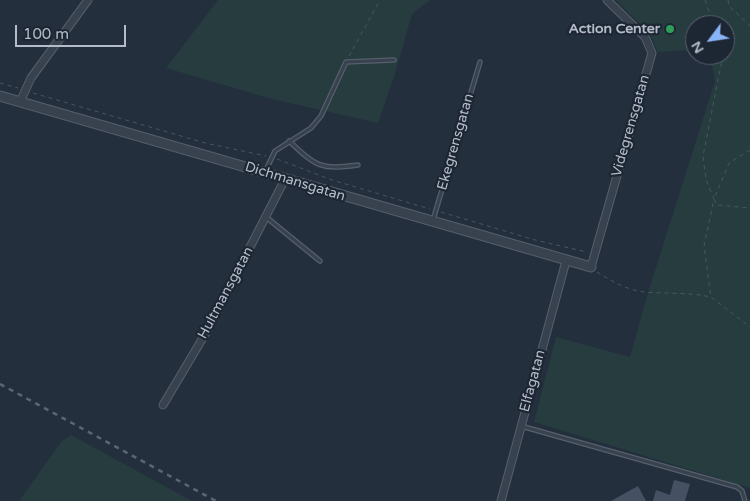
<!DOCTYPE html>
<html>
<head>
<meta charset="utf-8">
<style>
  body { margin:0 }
  #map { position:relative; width:750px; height:501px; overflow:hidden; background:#242f3e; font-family:"Varela Round",sans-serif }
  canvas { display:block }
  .north { position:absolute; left:685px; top:15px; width:50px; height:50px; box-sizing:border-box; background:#1d2633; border:1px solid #59626f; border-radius:50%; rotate:239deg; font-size:14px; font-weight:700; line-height:20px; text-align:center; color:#b4bcc9 }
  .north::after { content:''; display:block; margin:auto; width:18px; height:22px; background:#8ab4f8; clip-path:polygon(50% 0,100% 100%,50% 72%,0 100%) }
  .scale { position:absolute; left:15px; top:25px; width:111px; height:22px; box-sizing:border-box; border:2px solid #b4bcc9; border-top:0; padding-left:6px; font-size:15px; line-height:18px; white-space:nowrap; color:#b4bcc9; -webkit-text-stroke:4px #1d2633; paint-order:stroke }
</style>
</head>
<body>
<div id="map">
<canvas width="750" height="501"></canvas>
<div class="north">N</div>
<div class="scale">100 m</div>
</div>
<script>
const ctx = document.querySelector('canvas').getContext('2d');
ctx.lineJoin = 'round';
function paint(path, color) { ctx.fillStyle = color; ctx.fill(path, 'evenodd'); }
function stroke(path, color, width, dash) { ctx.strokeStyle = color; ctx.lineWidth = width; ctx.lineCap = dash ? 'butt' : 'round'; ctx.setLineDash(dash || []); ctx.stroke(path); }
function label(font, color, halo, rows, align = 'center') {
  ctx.font = font + ' "Varela Round",sans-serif'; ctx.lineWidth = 4.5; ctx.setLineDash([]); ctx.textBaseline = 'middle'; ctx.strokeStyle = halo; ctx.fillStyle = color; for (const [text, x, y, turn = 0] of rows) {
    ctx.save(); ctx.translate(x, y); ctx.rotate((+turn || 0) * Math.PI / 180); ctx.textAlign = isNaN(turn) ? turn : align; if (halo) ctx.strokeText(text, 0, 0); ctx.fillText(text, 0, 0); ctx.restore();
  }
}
paint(new Path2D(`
  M 218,0 L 430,0 L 412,14 L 395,74 L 378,123 L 272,99 L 166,68 Z
  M 616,0 L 750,0 L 750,488 L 534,422 L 556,337 L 630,357 L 647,296 L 715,81 L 710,55 L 725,55 L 725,25 L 695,25 L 695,50 L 658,52 L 649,33 Z
  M 71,435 L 192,501 L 19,501 L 61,442 Z`), '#263c3f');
paint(new Path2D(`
  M 674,480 L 690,484 L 685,501 L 653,501 L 656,490 L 670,495 Z
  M 638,486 L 646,501 L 611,501 Z`), '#455162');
const service = new Path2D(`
  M 289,141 C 317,167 320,170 358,165
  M 265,172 L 275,151 L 311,128 L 321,116 L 346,62 L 394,60
  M 266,217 L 320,261
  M 433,220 L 480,62
  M 521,426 L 737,487 L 742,491 L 745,501`);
const minor = new Path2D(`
  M 20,102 L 31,78 L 88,0
  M 591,267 L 652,53 L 645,37 L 607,0
  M 163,405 L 207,331 L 285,179
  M 501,501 L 566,261`);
const tertiary = new Path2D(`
  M 0,96 L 591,267`);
stroke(service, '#565f6c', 5.5);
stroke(minor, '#565f6c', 9);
stroke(tertiary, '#565f6c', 11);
stroke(new Path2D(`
  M 705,0 L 714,25
  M 728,0 L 729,6 L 750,26
  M 723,55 L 703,156 L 706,180 L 714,199 L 704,246 L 711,297 L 750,327
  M 349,56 L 380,0
  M 0,83 L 18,88
  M 33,93 L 205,143 L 266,156
  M 750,150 L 729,163 L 714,199 L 717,205 L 750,208
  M 277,159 L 332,180 L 430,209
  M 441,212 L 535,240 L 587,252
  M 597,272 C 611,281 627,290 644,292 C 667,294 688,292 711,297`), '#44595c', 1, [4, 4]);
stroke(service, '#38414e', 3);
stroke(minor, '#38414e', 7);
stroke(tertiary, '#38414e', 9);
stroke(new Path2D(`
  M 0,384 L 216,501`), '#5a6575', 2.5, [5, 5]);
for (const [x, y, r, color] of [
  [670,29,5,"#2e9e5b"]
]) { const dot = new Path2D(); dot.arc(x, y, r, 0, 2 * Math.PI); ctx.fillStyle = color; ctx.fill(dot); stroke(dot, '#1d2633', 2); }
label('bold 14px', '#b4bcc9', '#1d2633', [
  ["Action Center",660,29]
], 'right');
label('14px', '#b4bcc9', '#1d2633', [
  ["Videgrensgatan",631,126,-74],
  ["Ekegrensgatan",456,142,-74],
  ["Dichmansgatan",295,182,17],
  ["Hultmansgatan",226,293,-62],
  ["Elfagatan",533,381,-75]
]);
</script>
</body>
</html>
